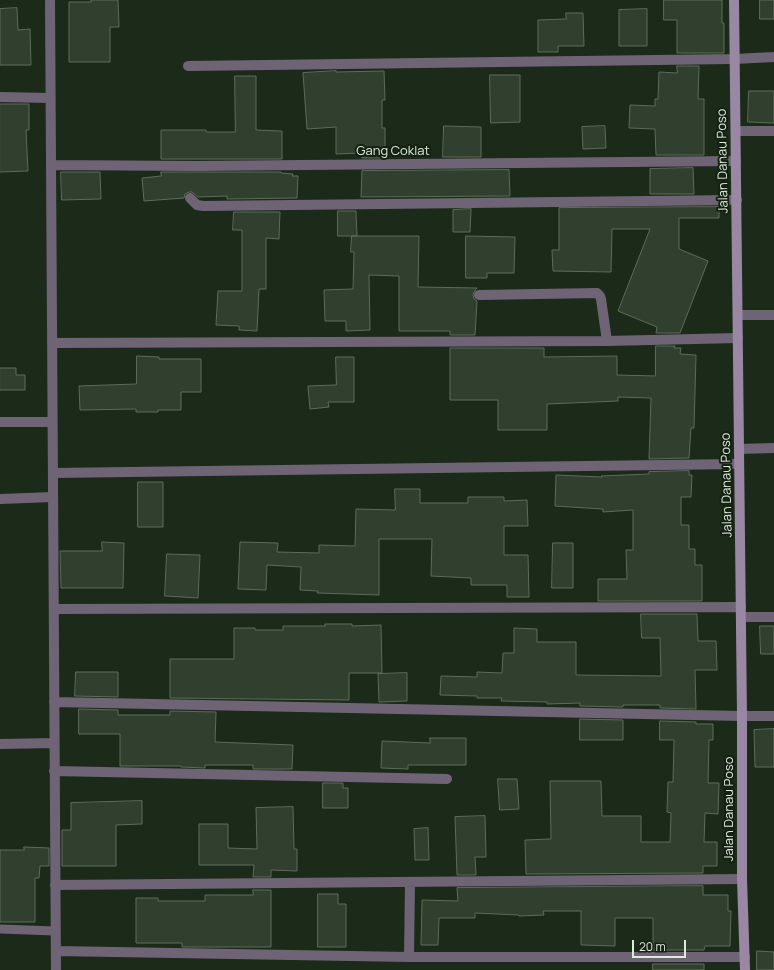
<!DOCTYPE html>
<html>
<head>
<meta charset="utf-8">
<style>
  body { margin:0 }
  #map { position:relative; width:774px; height:970px; overflow:hidden; background:#1c2a1a; font-family:Manrope,sans-serif }
  canvas { display:block }
  .scale { position:absolute; left:632px; top:940px; width:54px; height:18px; box-sizing:border-box; border:2px solid #e0e9de; border-top:0; padding-left:5px; font-size:12px; line-height:14px; white-space:nowrap; color:#e0e9de; -webkit-text-stroke:3px #132111; paint-order:stroke }
</style>
</head>
<body>
<div id="map">
<canvas width="774" height="970"></canvas>
<div class="scale">20 m</div>
</div>
<script>
const ctx = document.querySelector('canvas').getContext('2d');
ctx.lineJoin = 'round';
function paint(path, color) { ctx.fillStyle = color; ctx.fill(path, 'evenodd'); }
function stroke(path, color, width, dash) { ctx.strokeStyle = color; ctx.lineWidth = width; ctx.lineCap = dash ? 'butt' : 'round'; ctx.setLineDash(dash || []); ctx.stroke(path); }
function label(font, color, halo, rows, align = 'center') {
  ctx.font = font + ' Manrope,sans-serif'; ctx.lineWidth = 4; ctx.setLineDash([]); ctx.textBaseline = 'middle'; ctx.strokeStyle = halo; ctx.fillStyle = color; for (const [text, x, y, turn = 0] of rows) {
    ctx.save(); ctx.translate(x, y); ctx.rotate((+turn || 0) * Math.PI / 180); ctx.textAlign = isNaN(turn) ? turn : align; if (halo) ctx.strokeText(text, 0, 0); ctx.fillText(text, 0, 0); ctx.restore();
  }
}
const building = new Path2D(`
  M 91,0 L 118,0 L 119,27 L 110,27 L 110,62 L 69,62 L 69,2 L 91,2 Z
  M 664,0 L 722,0 L 722,23 L 724,23 L 724,53 L 677,53 L 677,20 L 664,20 Z
  M 760,0 L 774,0 L 774,19 L 760,19 Z
  M 17,8 L 18,30 L 30,29 L 31,65 L 0,65 L 0,9 Z
  M 647,9 L 647,46 L 619,46 L 619,10 Z
  M 566,13 L 583,13 L 584,46 L 558,46 L 558,52 L 538,52 L 538,20 L 566,19 Z
  M 677,66 L 699,66 L 698,99 L 704,99 L 704,155 L 656,155 L 655,129 L 629,128 L 630,105 L 655,106 L 655,99 L 658,99 L 659,72 L 677,73 Z
  M 336,71 L 336,72 L 384,71 L 385,100 L 382,100 L 382,128 L 385,128 L 385,158 L 362,158 L 362,153 L 336,154 L 336,127 L 307,129 L 303,73 Z
  M 490,75 L 520,75 L 520,122 L 491,123 Z
  M 235,76 L 256,76 L 256,130 L 282,131 L 282,159 L 161,159 L 161,130 L 206,130 L 206,132 L 235,132 Z
  M 749,91 L 774,91 L 774,123 L 748,122 Z
  M 0,104 L 29,104 L 29,130 L 26,130 L 28,171 L 0,172 Z
  M 444,126 L 481,127 L 481,157 L 443,157 Z
  M 605,126 L 606,148 L 583,149 L 582,127 Z
  M 693,168 L 694,194 L 650,194 L 650,169 Z
  M 509,170 L 510,196 L 361,197 L 362,171 Z
  M 61,172 L 100,172 L 101,199 L 62,200 Z
  M 161,172 L 281,172 L 281,173 L 293,174 L 292,176 L 298,176 L 297,198 L 227,199 L 227,196 L 198,197 L 192,192 L 189,192 L 185,194 L 184,198 L 144,201 L 142,178 L 161,176 Z
  M 719,207 L 719,218 L 679,218 L 679,249 L 708,261 L 680,333 L 656,333 L 657,327 L 618,311 L 650,229 L 612,229 L 611,272 L 553,271 L 552,250 L 559,250 L 559,208 Z
  M 471,209 L 470,232 L 453,232 L 453,210 Z
  M 338,211 L 356,211 L 357,236 L 338,236 Z
  M 234,212 L 280,212 L 279,239 L 266,238 L 266,289 L 259,289 L 257,331 L 239,330 L 239,326 L 216,325 L 218,291 L 242,291 L 242,230 L 233,230 Z
  M 352,236 L 419,236 L 418,287 L 477,288 L 474,292 L 473,295 L 474,299 L 477,301 L 475,335 L 450,335 L 450,331 L 399,331 L 399,276 L 369,275 L 370,330 L 346,331 L 346,321 L 325,321 L 324,290 L 353,289 L 354,252 L 351,252 Z
  M 466,236 L 515,237 L 514,273 L 487,273 L 487,278 L 466,278 Z
  M 656,346 L 675,346 L 674,348 L 681,348 L 680,354 L 696,355 L 694,428 L 691,428 L 689,458 L 649,459 L 651,398 L 618,397 L 618,401 L 547,404 L 547,430 L 498,430 L 498,400 L 450,400 L 450,348 L 544,348 L 544,357 L 617,356 L 617,375 L 655,376 Z
  M 137,356 L 159,357 L 159,359 L 201,359 L 201,392 L 181,392 L 181,410 L 158,410 L 158,412 L 136,412 L 136,409 L 80,410 L 79,386 L 136,384 Z
  M 336,357 L 354,357 L 354,402 L 328,402 L 329,407 L 310,409 L 308,386 L 336,385 Z
  M 0,368 L 16,368 L 16,375 L 25,375 L 25,390 L 0,390 Z
  M 689,471 L 689,475 L 692,475 L 691,497 L 681,497 L 681,525 L 689,525 L 689,549 L 695,549 L 695,565 L 702,565 L 702,601 L 598,601 L 598,579 L 627,579 L 626,550 L 633,550 L 633,510 L 603,512 L 603,509 L 555,506 L 556,475 L 602,477 L 601,476 L 649,474 L 649,472 Z
  M 138,482 L 163,482 L 163,527 L 138,527 Z
  M 395,489 L 420,489 L 420,503 L 468,503 L 468,497 L 504,497 L 504,501 L 527,500 L 528,526 L 504,526 L 504,555 L 528,555 L 529,597 L 507,597 L 507,585 L 471,585 L 471,578 L 431,576 L 432,539 L 379,539 L 379,595 L 317,593 L 318,591 L 300,590 L 301,567 L 267,565 L 266,590 L 238,589 L 240,542 L 278,543 L 277,552 L 319,553 L 319,545 L 355,546 L 356,509 L 395,510 Z
  M 102,542 L 124,543 L 123,588 L 61,588 L 60,551 L 102,551 Z
  M 553,543 L 573,543 L 573,588 L 552,588 Z
  M 167,554 L 200,555 L 198,598 L 165,596 Z
  M 641,614 L 697,614 L 698,641 L 716,641 L 717,670 L 695,670 L 696,709 L 660,708 L 660,705 L 623,705 L 623,707 L 580,706 L 580,703 L 547,704 L 547,702 L 501,701 L 502,698 L 477,698 L 477,696 L 440,695 L 441,676 L 477,677 L 477,672 L 502,673 L 503,653 L 514,653 L 514,628 L 537,629 L 537,642 L 576,642 L 576,675 L 661,676 L 660,638 L 642,638 Z
  M 325,624 L 352,624 L 352,626 L 381,625 L 382,673 L 349,673 L 349,700 L 170,698 L 170,659 L 234,659 L 234,628 L 255,628 L 255,630 L 283,630 L 283,626 L 325,626 Z
  M 760,626 L 774,626 L 774,654 L 761,654 Z
  M 76,672 L 118,672 L 118,697 L 75,696 Z
  M 407,673 L 407,701 L 379,702 L 378,674 Z
  M 79,709 L 118,710 L 118,715 L 170,715 L 170,711 L 216,712 L 215,742 L 293,745 L 292,769 L 253,769 L 253,765 L 205,765 L 205,768 L 181,767 L 181,766 L 120,766 L 120,734 L 79,734 Z
  M 580,719 L 623,720 L 623,740 L 580,740 Z
  M 660,721 L 696,722 L 696,724 L 713,724 L 713,740 L 709,740 L 708,783 L 719,783 L 718,814 L 705,813 L 704,842 L 717,842 L 717,866 L 703,866 L 703,873 L 526,874 L 525,840 L 551,839 L 550,781 L 601,781 L 602,816 L 641,816 L 641,842 L 670,842 L 671,813 L 667,812 L 668,782 L 673,782 L 674,740 L 660,740 Z
  M 774,729 L 774,767 L 755,767 L 754,730 Z
  M 430,738 L 466,738 L 466,765 L 408,765 L 408,769 L 381,768 L 382,741 L 430,743 Z
  M 498,779 L 517,779 L 519,809 L 500,810 Z
  M 323,783 L 343,783 L 343,788 L 348,788 L 348,808 L 323,808 Z
  M 142,801 L 142,824 L 116,825 L 116,866 L 62,866 L 62,830 L 71,830 L 71,803 Z
  M 293,807 L 294,849 L 297,849 L 297,871 L 271,870 L 271,877 L 253,877 L 254,865 L 199,865 L 199,824 L 228,824 L 228,848 L 257,849 L 256,808 Z
  M 485,816 L 486,857 L 475,857 L 476,875 L 457,875 L 455,817 Z
  M 428,828 L 429,860 L 415,860 L 414,829 Z
  M 24,847 L 49,848 L 49,866 L 40,866 L 39,878 L 35,878 L 35,922 L 0,922 L 0,850 L 24,850 Z
  M 703,886 L 703,895 L 728,895 L 728,911 L 731,911 L 730,946 L 705,946 L 704,950 L 653,950 L 653,918 L 615,918 L 615,946 L 581,945 L 581,911 L 543,911 L 544,915 L 519,916 L 519,915 L 475,913 L 475,918 L 439,918 L 438,945 L 421,945 L 422,900 L 458,901 L 457,888 Z
  M 253,890 L 271,890 L 271,947 L 182,947 L 182,943 L 136,943 L 136,898 L 158,898 L 158,901 L 205,901 L 205,895 L 253,895 Z
  M 318,894 L 338,894 L 338,904 L 346,904 L 346,947 L 318,947 Z
  M 757,951 L 774,952 L 774,970 L 757,970 Z
  M 653,964 L 704,964 L 704,970 L 653,970 Z`);
paint(building, '#303f2e');
stroke(building, '#5c6d5a', 1);
stroke(new Path2D(`
  M 0,929 L 55,931`), '#6f6476', 9);
stroke(new Path2D(`
  M 50,0 L 56,970
  M 188,66 L 734,59 L 774,57
  M 0,97 L 50,98
  M 736,131 L 774,131
  M 51,165 L 195,166 L 736,161
  M 190,198 L 197,205 L 203,206 L 737,200
  M 479,295 L 597,293 L 600,296 L 601,299 L 607,341
  M 738,315 L 774,315
  M 52,343 L 607,341 L 738,338
  M 0,422 L 52,422
  M 739,449 L 774,448
  M 53,473 L 739,464
  M 0,499 L 53,497
  M 54,609 L 741,607
  M 741,617 L 774,617
  M 54,702 L 742,716 L 774,716
  M 0,744 L 54,743
  M 54,771 L 447,779
  M 55,885 L 742,879
  M 56,951 L 409,957 L 745,957
  M 409,957 L 410,882`), '#6f6476', 10);
stroke(new Path2D(`
  M 734,0 L 742,716 L 742,879 L 745,970`), '#9987a4', 10);
label('13px', '#e0e9de', '#132111', [
  ["Gang Coklat",393,151],
  ["Jalan Danau Poso",723,161,-91],
  ["Jalan Danau Poso",727,485,-91],
  ["Jalan Danau Poso",729,809,-90]
]);
</script>
</body>
</html>
